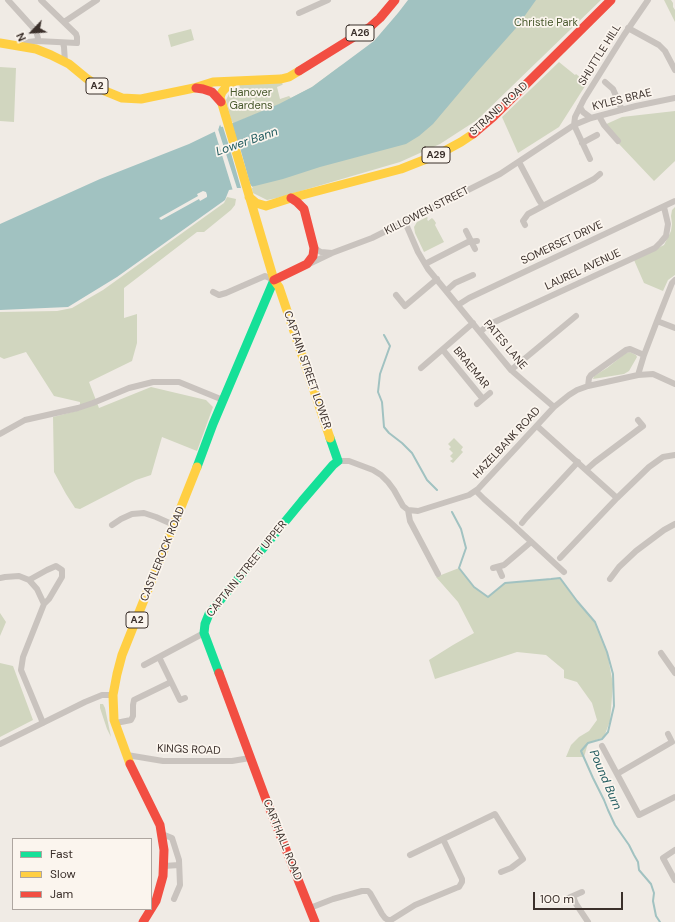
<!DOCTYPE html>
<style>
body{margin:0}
#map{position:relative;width:675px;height:922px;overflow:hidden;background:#f0ebe5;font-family:"DM Sans",sans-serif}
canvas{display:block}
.legend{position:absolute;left:12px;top:838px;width:140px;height:72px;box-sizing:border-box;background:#fbf5ee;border:1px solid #aea6a0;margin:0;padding:5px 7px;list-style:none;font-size:12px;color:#3b302b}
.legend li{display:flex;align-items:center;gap:8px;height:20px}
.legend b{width:20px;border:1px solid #aea6a0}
.north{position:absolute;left:12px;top:12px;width:40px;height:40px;-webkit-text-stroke:3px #fbf5ee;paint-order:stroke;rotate:245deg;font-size:11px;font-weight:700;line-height:16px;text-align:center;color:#3b302b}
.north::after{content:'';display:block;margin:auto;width:14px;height:18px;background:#3b302b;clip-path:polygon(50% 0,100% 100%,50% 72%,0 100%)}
.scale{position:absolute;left:533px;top:892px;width:90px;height:18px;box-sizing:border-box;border:2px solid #3b302b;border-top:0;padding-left:5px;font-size:12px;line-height:14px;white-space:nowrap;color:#3b302b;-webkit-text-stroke:3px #fbf5ee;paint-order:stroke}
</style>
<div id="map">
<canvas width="675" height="922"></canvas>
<ul class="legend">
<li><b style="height:5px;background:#16e098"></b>Fast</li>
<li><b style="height:5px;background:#ffcf43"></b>Slow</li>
<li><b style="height:5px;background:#f24e42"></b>Jam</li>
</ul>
<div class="north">N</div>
<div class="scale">100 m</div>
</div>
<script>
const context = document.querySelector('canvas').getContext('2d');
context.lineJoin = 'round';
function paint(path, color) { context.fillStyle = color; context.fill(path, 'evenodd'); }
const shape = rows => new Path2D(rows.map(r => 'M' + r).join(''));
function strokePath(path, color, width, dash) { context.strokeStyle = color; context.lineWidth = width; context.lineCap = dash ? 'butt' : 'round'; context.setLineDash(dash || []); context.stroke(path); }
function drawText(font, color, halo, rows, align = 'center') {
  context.font = font + ' "DM Sans",sans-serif'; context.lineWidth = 3.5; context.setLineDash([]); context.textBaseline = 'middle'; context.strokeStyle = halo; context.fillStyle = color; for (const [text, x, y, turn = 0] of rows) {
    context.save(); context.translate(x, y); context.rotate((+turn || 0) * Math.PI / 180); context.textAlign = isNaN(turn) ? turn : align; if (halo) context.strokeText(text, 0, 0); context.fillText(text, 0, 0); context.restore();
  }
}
paint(shape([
 [528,0,601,0,477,120,440,144,400,162,277,198,267,200,253,193,251,185],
 [664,0,671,0,673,3,673,7,675,10,675,22],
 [191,29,194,40,171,47,168,35],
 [559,62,575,75,576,74,587,83,559,127,518,153,502,117],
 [343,64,312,91,232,124,233,123,231,120,226,100,229,94,232,95,235,89,240,88,239,84,280,82,283,84,282,85,277,87,280,99,289,96,291,98,312,87],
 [0,67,16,68,14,122,0,121],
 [675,111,675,161,654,181,602,126,622,117],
 [227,197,236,199,235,205,231,210,204,232,197,232,124,288,124,318,137,314,137,343,132,361,89,382,99,408,151,387,206,400,213,407,197,451,162,437,151,475,136,480,80,509,75,508,66,494,54,472,53,417,80,410,80,402,54,396,26,352,4,359,0,357,0,312,57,311,72,308,103,290,224,203],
 [675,207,675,275,668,280,663,291,644,283,634,260,664,245,671,231,672,224,671,216,672,210],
 [427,217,428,218,427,219,428,221,432,218,434,220,436,223,435,225,444,242,424,252,415,233,414,227,417,222],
 [630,352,636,355,637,357,629,371,624,374,593,379,594,376,607,368,626,353],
 [454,438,463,447,461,450,463,452,453,463,450,461,453,459,450,456,453,453,449,449,451,447,448,444],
 [459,568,474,587,488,597,505,583,560,578,577,601,595,622,607,652,613,684,610,721,604,737,588,743,584,757,566,757,571,745,579,737,589,731,597,720,592,703,577,682,564,678,564,670,546,655,517,652,435,679,429,660,453,645,474,633,458,602,436,577],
 [0,613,6,622,0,636],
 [0,663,13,666,33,720,0,737],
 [100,704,103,704,105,708,111,737,107,729,100,708]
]), '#d1d6bf');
paint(shape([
 [408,0,536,0,516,28,476,73,433,124,419,136,406,144,320,167,283,179,255,186,229,190,225,200,117,277,68,307,0,310,0,224,100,179,189,144,218,130,220,124,221,127,233,123,279,104,312,87,374,41,398,13]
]), '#a1c2c1');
paint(shape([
 [232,121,232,124,238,144,239,144,250,184,253,188,233,191,214,129,216,128,219,122,221,122,222,125],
 [220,124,223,127,229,146,241,188,237,188,218,129],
 [203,191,206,192,207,195,207,197,200,201,199,199,161,220,159,218,198,196,197,194]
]), '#f0ebe5');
strokePath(shape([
 [384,335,390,346,380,374,378,392,382,402,384,427,389,433,402,443,412,453,427,480,437,490],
 [452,512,461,529,466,548,459,568,474,587,488,597,505,583,551,579,560,578,577,601,595,622,607,652,613,674,614,706,608,732,602,739,588,743,581,751,593,778,604,800,608,810,615,825,629,845,634,855,638,862,639,870,651,884,654,893,653,901,656,916,660,922]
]), '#a1c2c1', 2);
strokePath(shape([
 [8,0,36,31,38,38,37,41],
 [299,13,328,0],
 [64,22,97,0],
 [628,28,659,45,665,51,675,70],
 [19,43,37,41,77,43,77,37,76,34,41,0],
 [63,43,64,47,65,62],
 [605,82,613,89,622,110],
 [580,107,583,112,591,118],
 [599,116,604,125,618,141],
 [582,143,597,135],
 [590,159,574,125,575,117,584,99,624,35,648,0],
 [519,162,539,200,543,206],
 [405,222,418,252,428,269,511,370,526,383,554,407],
 [525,225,523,221,528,214,594,179,600,174],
 [466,231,475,249],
 [314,248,321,252,332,253],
 [309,264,332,253,372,238,500,174,574,125,591,118,636,106,675,98],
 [425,264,468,242,477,241],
 [446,291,455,283,473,275],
 [213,292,219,295,226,293,265,276,274,280],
 [396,295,405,306,437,279],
 [458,305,469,298,675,201],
 [657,321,675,328],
 [480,332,488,325,655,248,661,242,666,236,668,224,664,207],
 [443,350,483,399],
 [421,368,473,323],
 [511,370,576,316],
 [638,375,644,355,657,321,672,283,675,280],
 [588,386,589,378,591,375,626,350,630,349,644,355],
 [477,404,490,393],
 [537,426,617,498],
 [0,434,25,420,78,408,93,403,129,388,153,382,179,382,223,400],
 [338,461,349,461,373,470,381,475,388,482,394,490,403,506,408,510,418,511,469,495,478,489,554,407,569,395,577,390,588,386,638,375,653,374,675,384],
 [586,470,595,462,643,426,638,420],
 [476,491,484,499,511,523,564,572],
 [408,510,410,521,438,574],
 [522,523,526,518,578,462],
 [112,525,121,519,132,514,144,513,156,517,174,525],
 [560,558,617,498,649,467,663,457,675,455],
 [498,567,502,576],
 [493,568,504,565,531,542],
 [0,578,5,577,19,576,29,580,37,589,44,604,23,657,21,670,43,723],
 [610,579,619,567,636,551,664,530,675,524],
 [29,580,47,570,56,566,62,570,62,577,49,599,44,604],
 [661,653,675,673],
 [159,657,180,700,185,698],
 [144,665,204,633],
 [116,723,131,720,133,716,133,705,134,700,171,682],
 [0,744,85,702,102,695,113,695],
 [602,746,639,815,675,797],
 [127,755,163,761,232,761,250,758],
 [617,774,672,742,668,734],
 [162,834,172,838,179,860,180,885,174,899],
 [675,850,663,858,675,880],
 [410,855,495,814,523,859,511,868,501,872],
 [164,866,179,865],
 [573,896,576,904,588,922],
 [566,899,582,892],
 [310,908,333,899,362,891,368,891,370,893,382,914,385,918,388,920,391,920,415,905,456,888,459,887,462,882,462,879,443,839]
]), '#c9c3be', 6);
strokePath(shape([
 [197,467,213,424,274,280],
 [219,673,204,633,205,624,209,614,302,501,333,465,338,461,330,438]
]), '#16e098', 9);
strokePath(shape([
 [0,43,36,49,51,55,69,64,86,78,105,91,122,98,141,99,194,88,213,82,281,79,289,77,299,71],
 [236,81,230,83,222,92,220,97,274,280],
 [249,197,256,203,266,206,291,198,401,169,439,154,461,142,473,134],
 [274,280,279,287,330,438],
 [130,764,114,720,113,695,117,674,122,655,197,467]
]), '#ffcf43', 9);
strokePath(shape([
 [299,71,370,27,380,18,395,0],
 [196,88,203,89,212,92,221,102],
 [473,134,493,117,611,0],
 [274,280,307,264,313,256,314,248,304,209,297,202,291,198],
 [219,673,265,797,315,922],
 [130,764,160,825,164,850,163,876,156,901,143,922]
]), '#f24e42', 9);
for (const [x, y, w] of [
 [360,33,28],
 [97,86,22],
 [436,155,28],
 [137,620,22]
]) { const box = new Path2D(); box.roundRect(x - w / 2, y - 8, w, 16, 3); context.fillStyle = '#fbf5ee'; context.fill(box); strokePath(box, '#3b302b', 1); }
drawText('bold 10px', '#3b302b', null, [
 ["A26",360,33],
 ["A2",97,86],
 ["A29",436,155],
 ["A2",137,620]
]);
drawText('11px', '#4a5a2e', '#fbf5ee', [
 ["Christie Park",546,23],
 ["Hanover",251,93],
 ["Gardens",251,106]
]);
drawText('11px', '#3b302b', '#fbf5ee', [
 ["SHUTTLE HILL",600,55,-58],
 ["KYLES BRAE",622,100,-14],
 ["STRAND ROAD",499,109,-42],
 ["KILLOWEN STREET",427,211,-27],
 ["SOMERSET DRIVE",562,243,-25],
 ["LAUREL AVENUE",583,270,-25],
 ["PATES LANE",505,345,50],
 ["BRAEMAR",471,368,51],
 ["CAPTAIN STREET LOWER",307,370,71],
 ["HAZELBANK ROAD",507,443,-47],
 ["CASTLEROCK ROAD",163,554,-68],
 ["CAPTAIN STREET UPPER",247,569,-51],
 ["KINGS ROAD",189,750,2],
 ["CARTHALL ROAD",282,840,68]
]);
drawText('italic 12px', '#1f5a5e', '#fbf5ee', [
 ["Lower Bann",247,142,-19],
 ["Pound Burn",605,780,67]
]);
</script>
